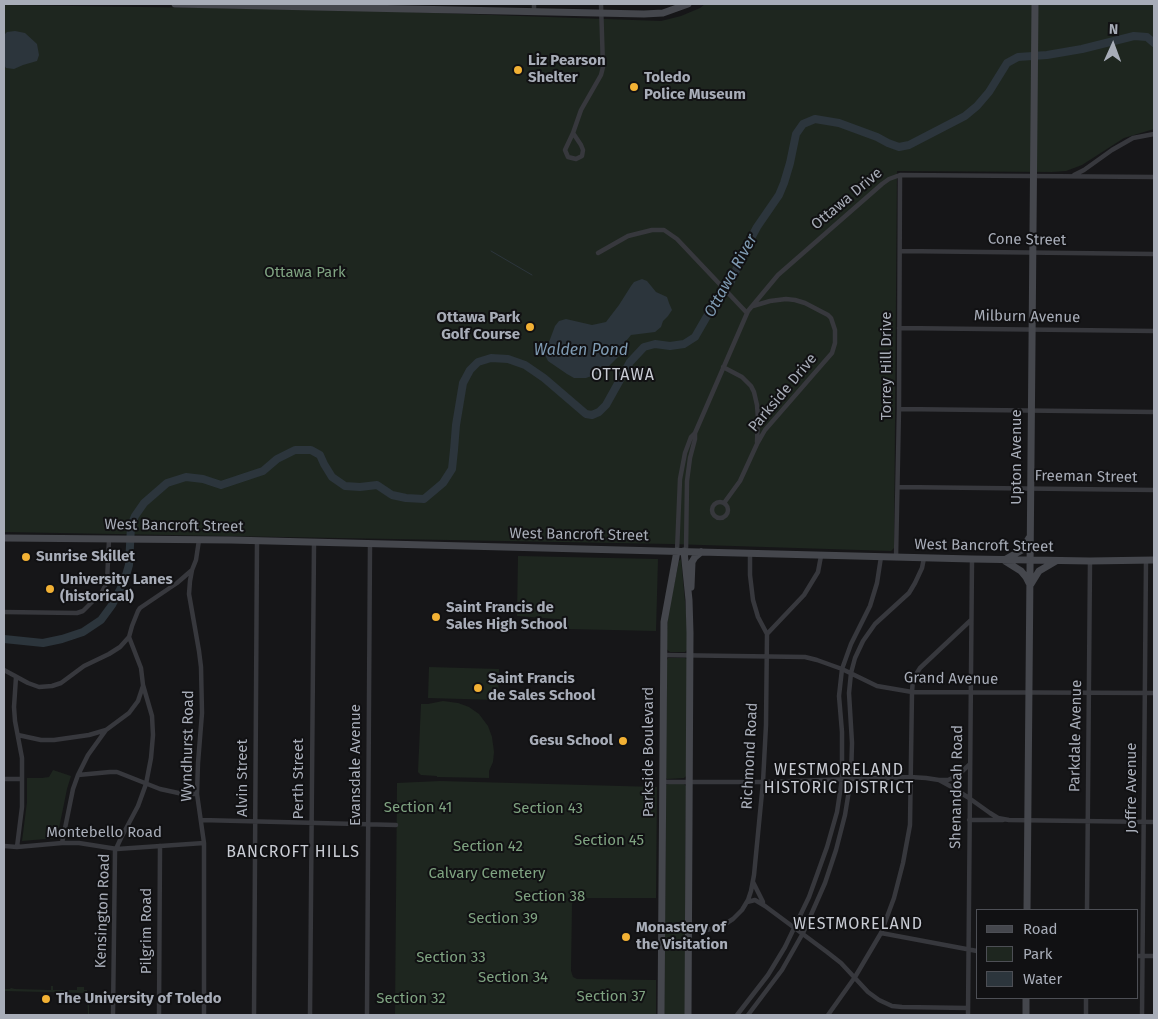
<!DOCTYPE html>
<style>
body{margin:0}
#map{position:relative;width:1158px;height:1019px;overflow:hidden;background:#161618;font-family:"Fira Sans",sans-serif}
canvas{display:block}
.frame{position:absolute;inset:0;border:5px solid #a8adb8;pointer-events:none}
.legend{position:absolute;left:976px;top:909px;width:162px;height:90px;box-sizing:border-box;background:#111113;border:1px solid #4d4f55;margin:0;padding:6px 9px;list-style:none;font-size:15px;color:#a8adb8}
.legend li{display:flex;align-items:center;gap:10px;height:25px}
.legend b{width:25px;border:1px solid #4d4f55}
.north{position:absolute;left:1088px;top:20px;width:50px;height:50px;-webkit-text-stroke:4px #111113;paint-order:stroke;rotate:2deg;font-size:14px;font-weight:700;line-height:20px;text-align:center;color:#a8adb8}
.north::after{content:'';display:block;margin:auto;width:18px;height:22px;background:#a8adb8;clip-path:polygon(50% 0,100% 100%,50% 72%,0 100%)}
</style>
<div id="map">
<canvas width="1158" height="1019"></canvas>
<div class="frame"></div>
<ul class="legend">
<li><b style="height:6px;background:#45474d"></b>Road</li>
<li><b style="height:14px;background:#1e261f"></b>Park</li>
<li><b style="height:14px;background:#2c353c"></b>Water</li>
</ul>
<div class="north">N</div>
</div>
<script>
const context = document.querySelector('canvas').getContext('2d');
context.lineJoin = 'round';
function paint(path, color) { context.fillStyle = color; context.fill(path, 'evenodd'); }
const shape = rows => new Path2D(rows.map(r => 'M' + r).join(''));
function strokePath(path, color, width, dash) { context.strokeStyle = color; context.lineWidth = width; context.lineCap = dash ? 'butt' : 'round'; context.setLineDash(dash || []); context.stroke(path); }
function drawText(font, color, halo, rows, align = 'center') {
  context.font = font + ' "Fira Sans",sans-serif'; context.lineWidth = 4; context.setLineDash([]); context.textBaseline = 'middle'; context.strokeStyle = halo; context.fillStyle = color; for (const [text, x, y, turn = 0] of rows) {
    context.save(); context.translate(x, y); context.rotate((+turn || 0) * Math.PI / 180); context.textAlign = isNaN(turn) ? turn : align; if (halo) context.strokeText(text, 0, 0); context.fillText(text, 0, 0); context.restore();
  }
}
paint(shape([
 [705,4,1154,4,1154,129,1124,138,1082,165,1066,171,1052,172,897,171,894,548,891,551,671,544,4,532,4,5,352,10,661,21,681,16,700,8],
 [518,556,658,559,656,631,568,629,557,619,517,616],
 [681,559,688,633,687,650,685,652,670,652,666,649,668,613,679,561],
 [668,658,685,658,687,659,687,775,684,778,667,779,665,777,667,660],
 [429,667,499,669,498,700,428,698],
 [443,701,458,703,469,707,479,714,488,726,492,737,494,752,493,762,489,771,489,778,437,777,437,776,421,775,418,772,421,704,428,704],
 [53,770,71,776,67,789,57,838,22,841,27,802,27,778,42,778,49,777],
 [440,781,657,787,656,898,577,898,574,900,572,904,571,971,573,977,577,979,656,980,656,1015,395,1015,397,783],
 [669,784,684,784,686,786,685,926,683,927,665,927,666,785],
 [668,933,684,933,685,935,685,1015,664,1015,665,934],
 [51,986,53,986,53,990,77,990,77,987,84,987,84,990,87,990,87,992,89,992,89,1015,88,1015,87,992,84,993,4,991,4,989,10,989,11,988,15,989,51,990]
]), '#1e261f');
paint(shape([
 [15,31,25,33,37,44,39,55,37,61,23,65,14,69,6,68,4,65,4,35,7,32],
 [642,279,647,281,656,292,667,297,669,303,672,310,668,316,663,321,661,327,655,332,631,335,626,341,618,357,608,367,600,373,586,378,574,378,567,374,548,361,545,355,546,350,555,326,559,321,566,319,592,325,606,322,619,305,631,286,634,282]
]), '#2c353c');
strokePath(shape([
 [491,251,532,275]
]), '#2c353c', 1);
strokePath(shape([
 [4,639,43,643,62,639,83,632,101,620,112,605,124,582,129,565,131,526,135,516,144,503,167,483,186,477,203,479,221,485,263,471,277,459,295,450,311,450,320,455,324,464,332,477,345,486,360,487,377,485,392,495,406,498,424,499,443,483,452,469,454,450,456,425,463,383,470,370,478,362,491,358,508,359,525,365,544,378,586,414,592,415,599,412,606,405,630,362,644,347,655,344,670,346,684,344,695,337,710,311,722,292,731,281,749,242,757,227,779,195,784,183,790,163,796,134,803,124,815,119,839,123,877,137,888,143,899,147,909,145,965,116,977,106,989,92,1007,63,1018,57,1047,55,1082,49,1134,36,1147,37,1154,43]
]), '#2c353c', 8);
strokePath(shape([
 [534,12,534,4],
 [573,133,581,110,601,75,603,67,601,4],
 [573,133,581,145,583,150,582,156,576,159,568,157,565,150,573,133],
 [1074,175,1084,170,1112,150,1133,138,1154,134],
 [900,251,1154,254],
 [598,253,628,236,652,230,664,230,677,239,747,313],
 [899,328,1154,331],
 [723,367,742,377,751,386,754,392,757,405,758,418,757,442],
 [899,409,1154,412],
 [898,487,1154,490],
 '712 510a8 8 0 1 1 16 0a8 8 0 1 1-16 0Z',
 [724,503,740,481,757,444,765,430,825,361,832,353,835,343,835,330,831,318,828,315,805,303,795,300,786,299,770,301,753,306],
 [199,540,196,560,192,570,190,581,189,594,199,651,201,667,202,713,198,763,197,794,204,843,204,1015],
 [677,551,680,479,685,453,691,437,695,433,748,311,778,275,882,184,889,179,900,175,1154,177],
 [686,551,687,481,690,458,695,439,695,433],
 [750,553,750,575,753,600,758,617,767,634],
 [896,558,899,409,900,175],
 [4,612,77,613,83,611,102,592,107,582,109,539],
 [664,655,805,657,817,660,842,669,877,686,912,692,1154,693],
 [4,670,28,683,39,687,52,686,61,683,84,666,109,654,120,647,129,637,132,626,138,611,140,608,177,583,192,570],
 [16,677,14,707,15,721,22,758,22,807,17,847],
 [18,735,41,740,54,740,89,735,106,730,129,713,138,701,143,686],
 [78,775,110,772,117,772,160,789,183,794,197,794],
 [4,779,22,779],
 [940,780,948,780,957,776,969,765],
 [663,782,763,782,910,777,926,778,939,780,950,786,969,798,990,813,998,818,1009,820,1154,822],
 [201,820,396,825],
 [969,820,1003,820],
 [62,843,73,789,78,775,88,755,106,730],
 [4,846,17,847,62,843,79,843,117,849,204,843],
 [753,882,763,902],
 [747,902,755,900,765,906,827,952,841,963,868,992,879,1000,892,1006,902,1007,968,1008],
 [1087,910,1090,561],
 [662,931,707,930,722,926,733,919,742,910,748,900,751,891,754,875,763,782,766,725,767,634,804,595,818,572,821,556],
 [881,933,977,951],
 [1137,956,1154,956],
 [113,1015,115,851,121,838,138,806,146,784,151,758,153,735,152,716,143,685,141,668,129,637],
 [159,1015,160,846],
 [254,1015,257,541],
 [310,1015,314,543],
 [367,1015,370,544],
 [737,1015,768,975,785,947,809,897,827,847,837,812,842,779,842,732,839,696,842,669,851,644,870,606,877,583,881,557],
 [748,1015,782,970,803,933,825,883,836,850,845,815,851,778,852,743,849,693,851,673,855,658,863,641,875,624,909,593,915,583,922,568,924,558],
 [828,1015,855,977,881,933,894,898,903,863,910,825,912,692,913,679,920,668,971,620],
 [968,1015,972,559],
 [1086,1015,1086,998],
 [1142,1015,1146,560]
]), '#37383d', 4.5);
strokePath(shape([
 [175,4,644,14,663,13,688,4],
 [4,538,231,540,972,559,1090,561,1154,560],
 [684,551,689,600,690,633,688,1015],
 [1006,559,1022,550,1029,538],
 [1005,561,1021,571,1026,577,1029,583],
 [1031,584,1039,571,1056,561],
 [691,587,692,562,695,557,701,552],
 [1027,910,1035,4],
 [661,1015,664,622,677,551],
 [1026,1015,1026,998]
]), '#45474d', 7);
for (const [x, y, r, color] of [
 [518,70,5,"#f2b134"],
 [634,87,5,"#f2b134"],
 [530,327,5,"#f2b134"],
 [26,557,5,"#f2b134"],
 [50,589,5,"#f2b134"],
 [436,617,5,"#f2b134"],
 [478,688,5,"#f2b134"],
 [623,741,5,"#f2b134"],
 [626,937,5,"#f2b134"],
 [46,999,5,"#f2b134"]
]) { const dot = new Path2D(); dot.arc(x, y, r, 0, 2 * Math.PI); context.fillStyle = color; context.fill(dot); strokePath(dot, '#111113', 2); }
drawText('bold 15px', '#a8adb8', '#111113', [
 ["Liz Pearson",528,61],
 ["Shelter",528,78],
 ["Toledo",644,78],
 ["Police Museum",644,95],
 ["Ottawa Park",520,318,"right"],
 ["Golf Course",520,335,"right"],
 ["Sunrise Skillet",36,557],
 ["University Lanes",60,580],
 ["(historical)",60,597],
 ["Saint Francis de",446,608],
 ["Sales High School",446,625],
 ["Saint Francis",488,679],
 ["de Sales School",488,696],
 ["Gesu School",613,741,"right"],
 ["Monastery of",636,928],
 ["the Visitation",636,945],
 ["The University of Toledo",56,999]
], 'left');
drawText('15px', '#a8adb8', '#111113', [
 ["Ottawa Drive",847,199,-40],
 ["Cone Street",1027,240,1],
 ["Milburn Avenue",1027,317,1],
 ["Torrey Hill Drive",887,366,-90],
 ["Parkside Drive",783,393,-50],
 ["Upton Avenue",1017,457,-90],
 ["Freeman Street",1086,477,1],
 ["West Bancroft Street",174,526,1],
 ["West Bancroft Street",579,535,1],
 ["West Bancroft Street",984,546,1],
 ["Grand Avenue",951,679,1],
 ["Parkdale Avenue",1076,736,-89],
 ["Wyndhurst Road",188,746,-89],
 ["Parkside Boulevard",649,752,-90],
 ["Richmond Road",750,756,-87],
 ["Evansdale Avenue",356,765,-90],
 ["Alvin Street",243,778,-90],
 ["Perth Street",299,779,-90],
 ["Shenandoah Road",957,787,-89],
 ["Joffre Avenue",1132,788,-90],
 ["Montebello Road",104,833],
 ["Kensington Road",103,911,-88],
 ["Pilgrim Road",147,931,-90]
]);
drawText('15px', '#7fa381', '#111113', [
 ["Ottawa Park",305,273],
 ["Section 41",418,808],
 ["Section 43",548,809],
 ["Section 45",609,841],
 ["Section 42",488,847],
 ["Calvary Cemetery",487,874],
 ["Section 38",550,897],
 ["Section 39",503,919],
 ["Section 33",451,958],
 ["Section 34",513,978],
 ["Section 37",611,997],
 ["Section 32",411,999]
]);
drawText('italic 16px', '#7f9bb3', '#111113', [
 ["Ottawa River",731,276,-61],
 ["Walden Pond",581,351]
]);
context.letterSpacing = '1px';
drawText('16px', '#c9ccd4', '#111113', [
 ["OTTAWA",623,376],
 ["WESTMORELAND",839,771],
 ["HISTORIC DISTRICT",839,789],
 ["BANCROFT HILLS",293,853],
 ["WESTMORELAND",858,925]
]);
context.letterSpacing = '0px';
</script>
